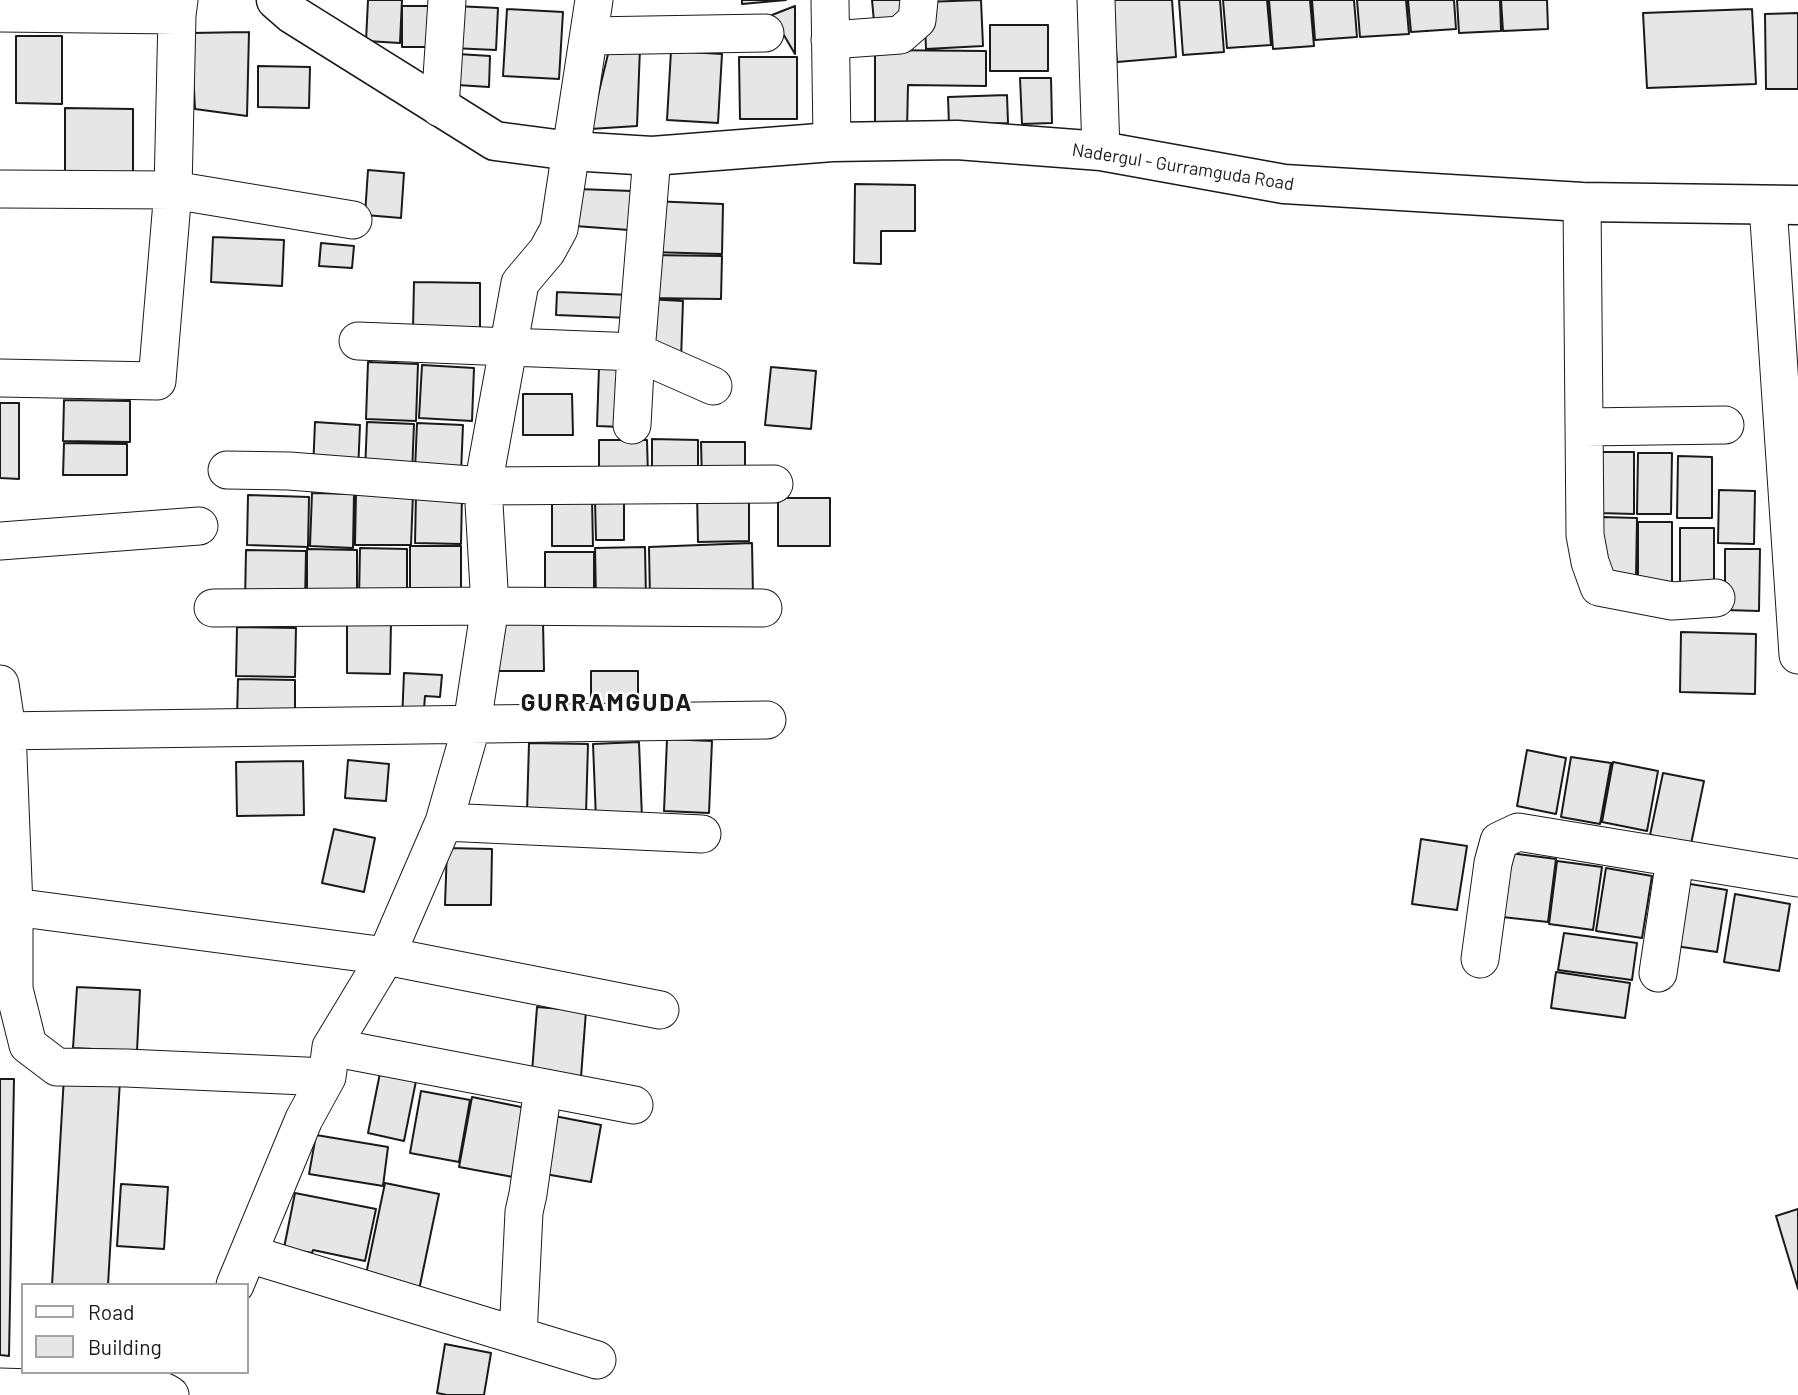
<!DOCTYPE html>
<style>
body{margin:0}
#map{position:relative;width:1798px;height:1395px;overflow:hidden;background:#fff;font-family:Barlow,sans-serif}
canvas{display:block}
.legend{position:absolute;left:21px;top:1283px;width:228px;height:91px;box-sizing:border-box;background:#fff;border:2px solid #a3a3a3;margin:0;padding:9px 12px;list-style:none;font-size:21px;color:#1a1a1a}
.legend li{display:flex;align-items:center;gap:14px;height:35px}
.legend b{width:35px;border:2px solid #a3a3a3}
</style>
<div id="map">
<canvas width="1798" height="1395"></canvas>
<ul class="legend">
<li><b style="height:9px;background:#fff"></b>Road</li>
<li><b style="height:19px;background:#e6e6e6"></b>Building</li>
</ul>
</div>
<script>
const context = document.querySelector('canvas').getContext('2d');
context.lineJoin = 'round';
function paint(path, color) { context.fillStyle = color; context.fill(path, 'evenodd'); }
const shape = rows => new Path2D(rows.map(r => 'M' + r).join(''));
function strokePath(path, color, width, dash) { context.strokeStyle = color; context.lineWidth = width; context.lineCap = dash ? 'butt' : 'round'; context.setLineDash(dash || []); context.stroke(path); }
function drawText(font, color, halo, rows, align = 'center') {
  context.font = font + ' Barlow,sans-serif'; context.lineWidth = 5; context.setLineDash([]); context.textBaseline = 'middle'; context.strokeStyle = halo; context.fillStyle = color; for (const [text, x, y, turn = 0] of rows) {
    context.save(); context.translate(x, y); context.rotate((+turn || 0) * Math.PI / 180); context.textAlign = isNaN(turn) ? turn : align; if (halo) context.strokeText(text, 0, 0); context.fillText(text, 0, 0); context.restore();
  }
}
const building = shape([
 [368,0,402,0,400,43,366,41,368,0],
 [742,0,786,0,742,4,742,0],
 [872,0,908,0,910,19,874,22,872,0],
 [981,0,983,46,926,49,924,2,981,0],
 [1112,0,1172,0,1176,57,1117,62,1112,0],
 [1179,0,1220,0,1224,52,1183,55,1179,0],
 [1223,0,1267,0,1271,45,1227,48,1223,0],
 [1269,0,1310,0,1314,46,1273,49,1269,0],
 [1312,0,1354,0,1357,37,1315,40,1312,0],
 [1357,0,1406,0,1409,34,1360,37,1357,0],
 [1408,0,1454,0,1456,29,1411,32,1408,0],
 [1457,0,1500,0,1501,31,1459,33,1457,0],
 [1501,0,1547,0,1548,29,1503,31,1501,0],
 [402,6,439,6,439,47,402,47,402,6],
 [454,6,498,8,496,50,451,48,454,6],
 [795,6,795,54,772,15,795,6],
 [507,9,563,12,559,79,503,76,507,9],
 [1752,9,1756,84,1647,88,1643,13,1752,9],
 [1798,13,1798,89,1766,89,1765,14,1798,13],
 [990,25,1048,25,1048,71,990,71,990,25],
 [249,32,247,116,195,109,191,33,249,32],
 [16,36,62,36,62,104,16,103,16,36],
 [640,48,637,126,590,129,608,54,640,48],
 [875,50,986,51,986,86,908,85,907,130,875,130,875,50],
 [671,51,722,54,718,123,667,120,671,51],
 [458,54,490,56,489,87,457,85,458,54],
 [739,57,797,57,797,119,740,119,739,57],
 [258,66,310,67,309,108,258,107,258,66],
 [1020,78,1051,78,1052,123,1022,124,1020,78],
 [1007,95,1008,123,949,125,948,97,1007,95],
 [65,108,133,109,133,186,65,186,65,108],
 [368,170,404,173,401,218,365,215,368,170],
 [855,184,915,185,915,231,881,231,881,264,854,263,855,184],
 [578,189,632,191,629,230,575,226,578,189],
 [651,201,723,204,722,254,650,252,651,201],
 [213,237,284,240,282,286,211,282,213,237],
 [321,243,354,246,352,268,319,266,321,243],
 [648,255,722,256,721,299,648,298,648,255],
 [414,282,480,283,480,329,413,328,414,282],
 [557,292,631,295,630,318,556,315,557,292],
 [646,299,683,301,681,360,645,348,646,299],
 [368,362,418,364,416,421,366,419,368,362],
 [422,365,474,368,472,421,419,418,422,365],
 [599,367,623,368,621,427,597,426,599,367],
 [771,367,816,371,811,429,765,425,771,367],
 [523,394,572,394,573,435,523,435,523,394],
 [64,400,130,401,130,442,63,441,64,400],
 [0,403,19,403,19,479,0,478,0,403],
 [315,422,360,425,358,472,313,470,315,422],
 [367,422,414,424,412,474,365,472,367,422],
 [417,423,463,425,461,473,415,470,417,423],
 [652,439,698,440,698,476,652,475,652,439],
 [599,440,647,440,648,476,599,476,599,440],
 [701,442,745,442,745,480,702,480,701,442],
 [64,443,127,444,127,475,63,475,64,443],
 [1600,452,1634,452,1634,514,1599,513,1600,452],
 [1638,453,1672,453,1671,514,1637,514,1638,453],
 [1678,456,1712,457,1712,518,1677,518,1678,456],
 [1719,490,1755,491,1754,544,1718,543,1719,490],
 [312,493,354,494,353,548,310,546,312,493],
 [356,493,413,494,411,545,355,545,356,493],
 [697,493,749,493,749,541,698,542,697,493],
 [416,494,462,495,461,544,415,543,416,494],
 [248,495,309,497,308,547,247,545,248,495],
 [778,498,830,498,830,546,778,546,778,498],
 [552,499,592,499,593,546,552,546,552,499],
 [595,500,624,500,624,540,596,540,595,500],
 [1602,517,1637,518,1636,579,1601,579,1602,517],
 [1638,522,1672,522,1672,583,1638,583,1638,522],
 [1680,528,1714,528,1714,589,1680,589,1680,528],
 [752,543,753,596,650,599,649,547,752,543],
 [410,546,461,546,461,596,410,595,410,546],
 [645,547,646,599,596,599,595,548,645,547],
 [360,548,407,549,407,599,359,598,360,548],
 [307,549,357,550,357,599,307,599,307,549],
 [1725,549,1760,549,1759,611,1725,610,1725,549],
 [246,550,306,551,305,603,245,602,246,550],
 [545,552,594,552,594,595,545,596,545,552],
 [347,621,391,622,390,674,347,673,347,621],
 [543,621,544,671,494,671,493,622,543,621],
 [237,627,296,628,295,677,236,676,237,627],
 [1681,632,1756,634,1755,694,1680,692,1681,632],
 [591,671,638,671,638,707,591,706,591,671],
 [404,673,442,675,440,697,425,696,423,722,402,721,404,673],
 [238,679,295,680,295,720,237,719,238,679],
 [667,739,712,741,709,813,664,811,667,739],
 [639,742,642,818,596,820,593,744,639,742],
 [529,743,588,744,586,814,527,812,529,743],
 [1527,750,1566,758,1556,814,1517,806,1527,750],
 [1571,757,1611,763,1600,824,1561,817,1571,757],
 [348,760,389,764,386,801,345,798,348,760],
 [303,761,304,815,237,816,236,762,303,761],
 [1613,762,1658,771,1647,831,1602,822,1613,762],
 [1663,773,1704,781,1691,844,1650,835,1663,773],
 [334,829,375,838,364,892,322,883,334,829],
 [1421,839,1467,846,1457,910,1412,904,1421,839],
 [447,848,492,849,491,905,445,905,447,848],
 [1510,853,1556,859,1548,922,1502,917,1510,853],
 [1557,861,1602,867,1593,930,1549,924,1557,861],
 [1606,868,1652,876,1642,938,1596,931,1606,868],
 [1684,883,1727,890,1717,952,1675,946,1684,883],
 [1735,894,1790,904,1779,971,1724,962,1735,894],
 [1564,933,1637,943,1632,980,1558,970,1564,933],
 [1556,972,1630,983,1625,1018,1551,1008,1556,972],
 [77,987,140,990,137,1051,73,1048,77,987],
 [537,1007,586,1011,581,1077,532,1072,537,1007],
 [382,1063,418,1071,404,1141,368,1133,382,1063],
 [64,1076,120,1080,108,1285,52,1285,64,1076],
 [0,1079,14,1079,9,1356,0,1355,0,1079],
 [421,1091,470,1100,459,1162,410,1153,421,1091],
 [472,1097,526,1108,513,1177,459,1167,472,1097],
 [549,1115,601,1125,591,1182,539,1173,549,1115],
 [316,1135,388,1147,383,1186,309,1174,316,1135],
 [385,1183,439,1194,419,1290,365,1279,385,1183],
 [121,1184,168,1187,164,1249,117,1246,121,1184],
 [295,1193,376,1209,365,1261,313,1250,312,1253,284,1248,295,1193],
 [1798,1209,1798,1289,1776,1216,1798,1209],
 [445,1344,491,1353,484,1395,447,1395,437,1393,445,1344]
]);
paint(building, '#e6e6e6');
strokePath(building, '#1a1a1a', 2);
const minor = shape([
 [830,0,832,142],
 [1096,0,1101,151],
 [0,13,177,15],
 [589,36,765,33],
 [830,40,900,35,917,20,919,0],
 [440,108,447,0],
 [0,189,173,190,353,220],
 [1582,202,1585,535,1590,562,1599,587,1672,601,1716,598],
 [1768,205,1798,655],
 [358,341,636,352,713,386],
 [0,378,157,381,173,190,177,15,179,0],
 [632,425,636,352,652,156],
 [1585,427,1725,425],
 [227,470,289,471,483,486,774,484],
 [0,541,199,526],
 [213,608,490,606,763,608],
 [0,684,7,730,14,907,14,989,28,1045,57,1067,126,1068,327,1077],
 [0,731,767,720],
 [444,822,702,834],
 [0,910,14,907,386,956,660,1010],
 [1480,959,1493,863,1499,841,1518,832,1798,878],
 [1658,973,1675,859],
 [331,1047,634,1105],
 [249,1254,597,1360],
 [235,1285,304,1119,327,1077,331,1047,386,956,444,822,472,724,490,606,483,486,520,283,547,251,559,229,594,0],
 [518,1336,524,1212,528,1194,543,1088],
 [0,1387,165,1392,170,1395]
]);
const major = shape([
 [276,0,292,14,495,141,571,151,652,156,832,142,957,140,1101,151,1284,184,1582,202,1798,205]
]);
strokePath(minor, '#1a1a1a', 39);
strokePath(major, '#1a1a1a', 41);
strokePath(minor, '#fff', 37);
strokePath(major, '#fff', 38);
drawText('18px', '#1a1a1a', '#fff', [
 ["Nadergul - Gurramguda Road",1183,167,9]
]);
context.letterSpacing = '2px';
drawText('bold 24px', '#1a1a1a', '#fff', [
 ["GURRAMGUDA",607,703]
]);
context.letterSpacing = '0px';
</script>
